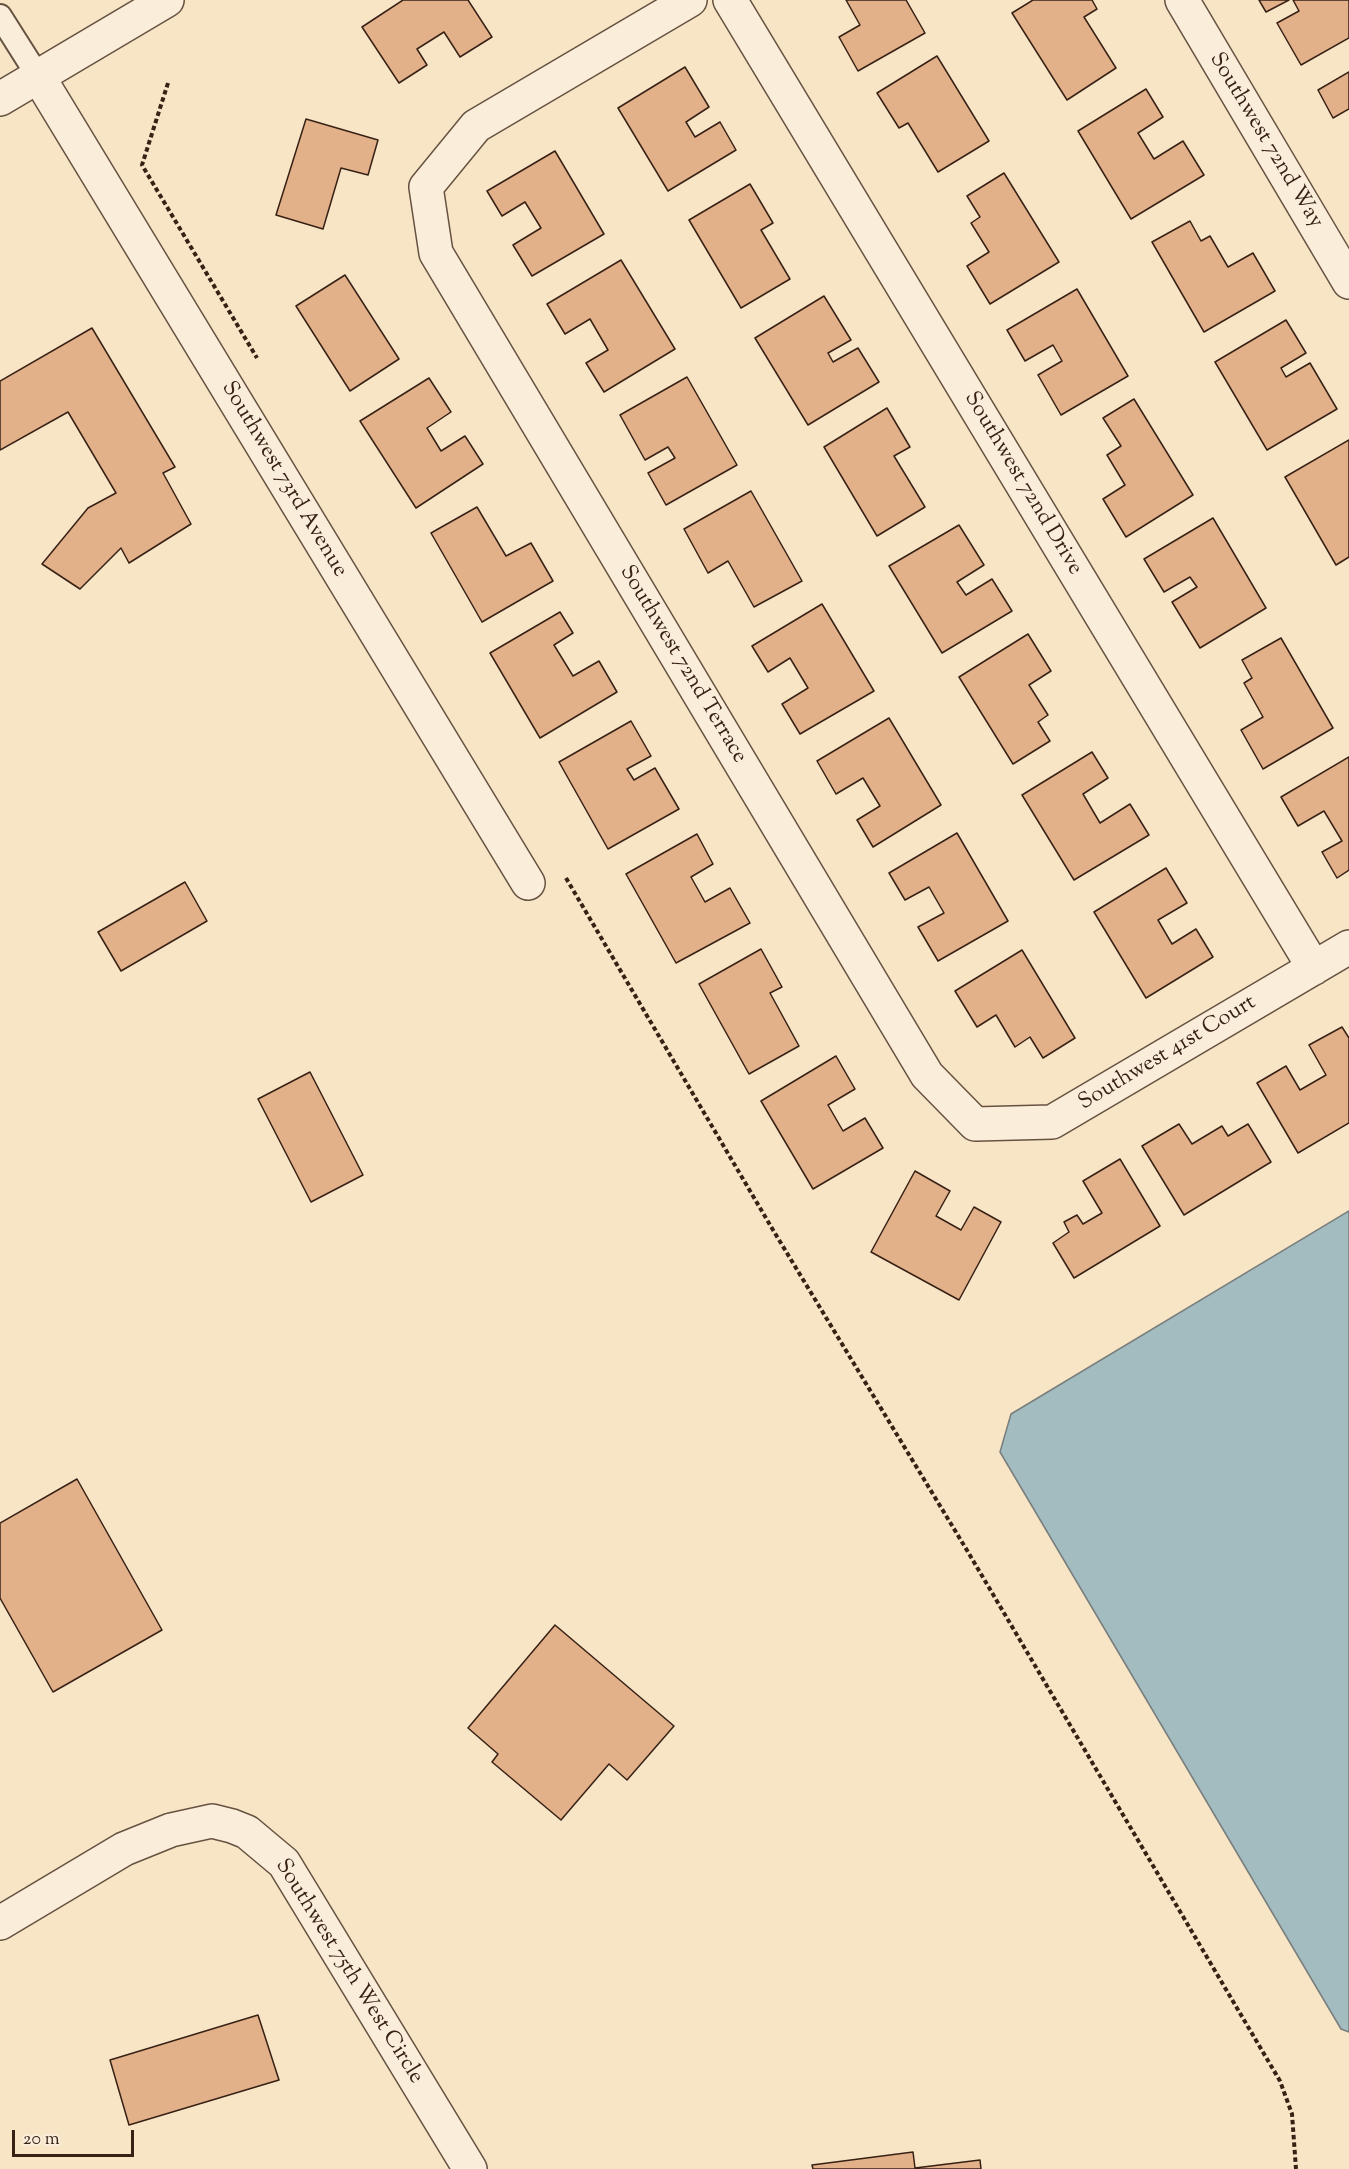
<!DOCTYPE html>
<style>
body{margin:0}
#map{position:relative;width:1349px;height:2169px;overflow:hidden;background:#f8e5c6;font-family:"Sorts Mill Goudy",serif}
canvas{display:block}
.scale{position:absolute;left:12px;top:2130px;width:122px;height:27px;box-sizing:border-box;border:3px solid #372115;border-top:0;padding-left:8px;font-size:18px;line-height:21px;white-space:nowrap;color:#372115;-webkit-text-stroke:4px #faeeda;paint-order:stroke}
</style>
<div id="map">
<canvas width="1349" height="2169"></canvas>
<div class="scale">20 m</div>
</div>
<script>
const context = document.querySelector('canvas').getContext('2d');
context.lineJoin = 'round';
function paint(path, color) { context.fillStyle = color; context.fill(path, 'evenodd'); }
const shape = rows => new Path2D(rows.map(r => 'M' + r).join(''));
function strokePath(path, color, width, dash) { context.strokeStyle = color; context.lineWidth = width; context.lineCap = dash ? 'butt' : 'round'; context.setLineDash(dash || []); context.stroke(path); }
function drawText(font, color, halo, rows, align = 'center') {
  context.font = font + ' "Sorts Mill Goudy",serif'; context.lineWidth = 4.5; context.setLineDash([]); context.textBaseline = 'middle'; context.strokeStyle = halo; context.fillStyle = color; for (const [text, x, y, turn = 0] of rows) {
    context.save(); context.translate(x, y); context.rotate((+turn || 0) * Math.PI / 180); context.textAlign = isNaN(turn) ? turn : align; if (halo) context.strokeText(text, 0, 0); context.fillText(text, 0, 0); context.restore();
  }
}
const water = shape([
 [1349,1211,1349,2032,1341,2029,1000,1452,1011,1414,1349,1211]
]);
paint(water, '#a3bcc0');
strokePath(water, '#787e7c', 1.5);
const building = shape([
 [403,0,468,0,492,37,460,57,444,32,417,49,427,65,399,83,362,27,403,0],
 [846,0,906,0,925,33,858,71,839,37,860,25,846,0],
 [1033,0,1092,0,1097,9,1084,17,1116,68,1067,100,1012,13,1033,0],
 [1259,0,1289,0,1266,12,1259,0],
 [1293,0,1349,0,1349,38,1301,65,1277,23,1299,11,1293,0],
 [937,56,989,141,938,172,908,123,899,128,877,93,937,56],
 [685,67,709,107,686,122,695,137,720,122,736,150,668,191,618,108,685,67],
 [1349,72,1349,109,1333,118,1318,90,1349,72],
 [1146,89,1163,117,1138,133,1154,159,1183,141,1204,175,1131,219,1078,131,1146,89],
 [306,119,378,140,368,175,341,168,323,229,276,215,306,119],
 [555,151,604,234,532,276,513,245,541,228,525,202,502,216,487,191,555,151],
 [1004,173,1059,262,990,304,967,266,989,252,971,223,980,217,967,196,1004,173],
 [750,184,773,223,761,230,790,279,741,308,689,220,750,184],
 [1190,221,1201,241,1210,236,1228,267,1253,253,1275,291,1204,332,1152,242,1190,221],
 [621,260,675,349,604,392,586,363,608,350,590,319,565,334,547,304,621,260],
 [345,275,399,359,350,391,296,306,345,275],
 [1077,289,1128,376,1061,415,1038,375,1062,361,1053,345,1025,361,1007,330,1077,289],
 [824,296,851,340,828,353,833,362,858,348,879,382,808,425,755,338,824,296],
 [1286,320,1306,353,1281,368,1286,377,1310,363,1337,409,1267,450,1215,362,1286,320],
 [92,328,175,467,163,473,191,524,129,563,121,548,80,589,42,564,88,508,116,493,68,412,0,450,0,381,92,328],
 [687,377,737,465,666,505,648,473,675,458,668,447,645,460,620,415,687,377],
 [429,378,451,412,427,428,441,451,465,436,483,464,416,508,360,421,429,378],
 [1134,399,1193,495,1126,537,1103,499,1125,485,1107,455,1121,446,1103,418,1134,399],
 [887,408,910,447,894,456,925,507,877,536,824,447,887,408],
 [1349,440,1349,557,1336,565,1285,477,1349,440],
 [751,491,802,581,754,607,728,561,708,573,684,529,751,491],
 [477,507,506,556,531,543,553,581,482,622,431,533,477,507],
 [1213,518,1266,608,1200,648,1172,602,1197,587,1190,577,1164,592,1144,559,1213,518],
 [959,525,984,565,957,582,966,595,992,579,1012,611,942,653,889,566,959,525],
 [822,604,874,691,800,734,782,704,808,688,790,658,768,672,752,646,822,604],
 [560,612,573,633,554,645,573,676,599,661,617,692,540,738,490,653,560,612],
 [1028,634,1051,671,1029,685,1048,715,1038,722,1050,741,1013,764,959,677,1028,634],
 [1281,638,1333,728,1263,769,1241,730,1263,717,1244,683,1252,678,1242,660,1281,638],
 [889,718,941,805,873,847,857,820,880,806,863,778,836,794,817,761,889,718],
 [631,721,651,756,627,769,634,780,655,768,679,809,608,849,559,762,631,721],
 [1092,752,1108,778,1083,794,1100,823,1130,804,1149,835,1074,880,1022,795,1092,752],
 [1349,757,1349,870,1337,878,1322,852,1342,841,1324,811,1298,826,1281,797,1349,757],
 [957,833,1008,921,938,961,918,927,944,913,929,887,905,900,889,873,957,833],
 [697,834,713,864,691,877,705,902,730,888,750,923,676,963,626,874,697,834],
 [1166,868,1187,903,1158,920,1172,944,1196,929,1213,957,1146,998,1094,912,1166,868],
 [185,882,207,921,121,971,98,932,185,882],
 [761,949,782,987,770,993,799,1046,749,1074,699,984,761,949],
 [1022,950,1075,1038,1043,1058,1030,1037,1015,1047,996,1015,977,1027,955,991,1022,950],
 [1342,1027,1349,1038,1349,1123,1298,1153,1257,1083,1286,1066,1300,1090,1326,1075,1309,1045,1342,1027],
 [836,1056,855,1089,828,1105,843,1131,865,1118,883,1148,813,1189,761,1101,836,1056],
 [310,1072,363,1175,311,1202,258,1099,310,1072],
 [1179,1124,1192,1144,1222,1126,1228,1136,1248,1124,1271,1162,1184,1215,1142,1146,1179,1124],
 [1120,1159,1160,1226,1074,1278,1053,1243,1069,1232,1064,1222,1077,1215,1083,1224,1102,1213,1083,1181,1120,1159],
 [915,1171,950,1191,936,1216,961,1230,974,1207,1001,1222,959,1300,871,1252,915,1171],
 [77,1479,162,1630,53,1692,0,1598,0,1523,77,1479],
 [555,1625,674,1726,627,1780,609,1764,561,1820,492,1762,498,1754,468,1728,555,1625],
 [258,2015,279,2080,129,2125,110,2060,258,2015],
 [913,2152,915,2168,980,2160,981,2169,813,2169,812,2165,913,2152]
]);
paint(building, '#e2b089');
strokePath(building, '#372115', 1.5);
const service = shape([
 [0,16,38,76]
]);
const minor = shape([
 [690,0,476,126,426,187,436,253,927,1075,975,1124,1052,1122,1349,947],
 [730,0,1314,968],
 [1182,0,1349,282],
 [38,76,528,883],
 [0,1923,124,1849,171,1830,212,1821,232,1826,247,1832,284,1863,470,2169]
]);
const tertiary = shape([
 [0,99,167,0]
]);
strokePath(service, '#675241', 26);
strokePath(minor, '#675241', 36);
strokePath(tertiary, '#675241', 36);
strokePath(shape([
 [168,83,142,165,257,358],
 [566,878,773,1230,968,1552,1280,2081,1292,2114,1296,2169]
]), '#372115', 4, [4.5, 3]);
strokePath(service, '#faeeda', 22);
strokePath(minor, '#faeeda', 33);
strokePath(tertiary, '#faeeda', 33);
drawText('22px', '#372115', '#faeeda', [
 ["Southwest 72nd Way",1265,141,59],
 ["Southwest 73rd Avenue",283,480,59],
 ["Southwest 72nd Drive",1022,484,59],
 ["Southwest 72nd Terrace",682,665,59],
 ["Southwest 41st Court",1168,1054,-31],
 ["Southwest 75th West Circle",348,1972,58]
]);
</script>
